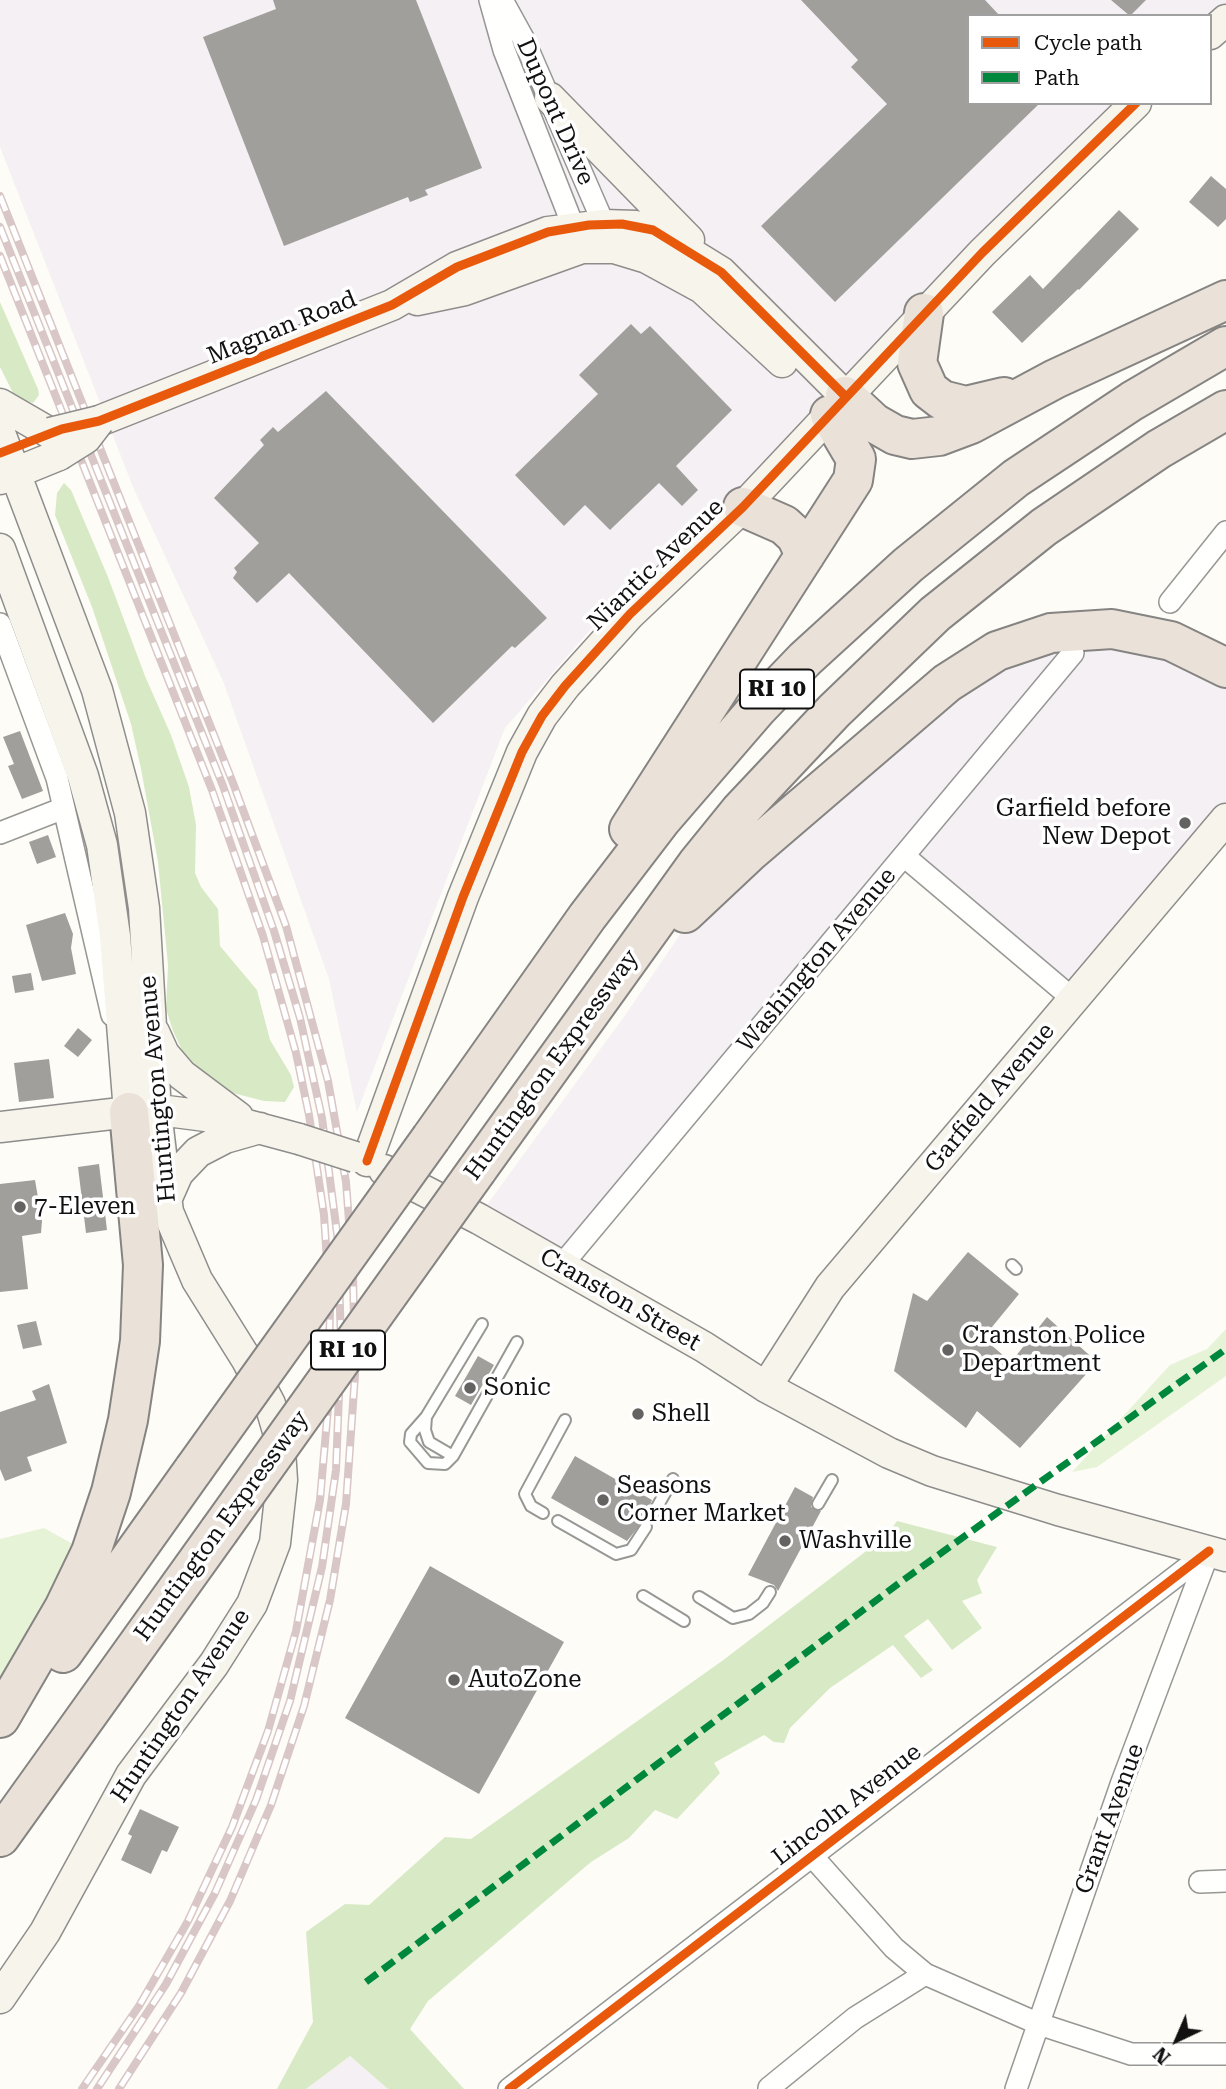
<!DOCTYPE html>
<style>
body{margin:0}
#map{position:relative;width:1226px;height:2089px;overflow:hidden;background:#fdfcf7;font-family:"Roboto Serif",serif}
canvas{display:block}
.legend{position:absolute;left:967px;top:14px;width:245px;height:91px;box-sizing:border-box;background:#fff;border:2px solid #a0a0a0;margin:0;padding:9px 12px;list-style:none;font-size:21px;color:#111}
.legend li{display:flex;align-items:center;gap:14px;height:35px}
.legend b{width:35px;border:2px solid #a0a0a0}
.north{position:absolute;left:1142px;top:2005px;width:70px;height:70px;-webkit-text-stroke:5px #fff;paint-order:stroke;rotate:224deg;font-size:19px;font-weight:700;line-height:28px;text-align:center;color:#111}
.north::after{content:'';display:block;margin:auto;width:24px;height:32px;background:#111;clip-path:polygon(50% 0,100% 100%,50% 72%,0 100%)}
</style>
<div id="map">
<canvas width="1226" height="2089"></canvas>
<ul class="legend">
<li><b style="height:9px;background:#e8590c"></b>Cycle path</li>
<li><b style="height:9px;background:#00873e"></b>Path</li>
</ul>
<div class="north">N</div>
</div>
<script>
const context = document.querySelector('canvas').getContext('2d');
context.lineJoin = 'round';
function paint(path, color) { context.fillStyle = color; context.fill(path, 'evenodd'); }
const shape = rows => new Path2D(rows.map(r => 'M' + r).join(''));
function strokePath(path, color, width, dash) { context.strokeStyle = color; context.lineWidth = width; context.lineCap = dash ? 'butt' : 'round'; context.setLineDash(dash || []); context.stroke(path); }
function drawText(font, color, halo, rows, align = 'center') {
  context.font = font + ' "Roboto Serif",serif'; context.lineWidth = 7; context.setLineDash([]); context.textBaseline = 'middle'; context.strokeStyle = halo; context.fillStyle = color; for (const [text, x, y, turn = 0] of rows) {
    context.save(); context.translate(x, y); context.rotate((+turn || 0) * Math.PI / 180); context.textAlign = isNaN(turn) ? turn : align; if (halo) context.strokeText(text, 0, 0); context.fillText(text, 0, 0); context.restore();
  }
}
paint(shape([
 [0,0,1226,0,1226,15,969,16,969,103,1133,103,743,507,617,599,505,728,357,1112,329,979,223,681,133,487,0,147],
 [1015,638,1226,659,1226,816,1077,989,909,850,569,1259,481,1213,626,1014,722,873],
 [350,2056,388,2089,306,2089]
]), '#f5f0f3');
paint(shape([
 [1226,1329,1226,1376,1097,1467,1072,1472,1170,1365,1207,1349],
 [44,1528,89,1553,0,1732,0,1539]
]), '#e7f3d7');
paint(shape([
 [0,302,38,389,39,395,33,403,15,397,0,367],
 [64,483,71,490,108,577,145,676,171,735,189,787,196,825,195,873,201,887,218,909,220,946,257,990,270,1040,291,1075,294,1087,285,1102,264,1101,229,1092,210,1081,182,1050,173,1031,166,1009,168,965,158,862,141,769,131,724,92,607,55,515,57,493],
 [897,1521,997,1547,977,1580,982,1593,962,1601,982,1628,952,1650,928,1619,904,1636,933,1670,921,1678,893,1645,830,1688,790,1728,784,1743,774,1742,764,1735,714,1763,720,1773,677,1819,655,1810,629,1838,591,1862,428,2001,410,2029,464,2089,388,2089,350,2056,306,2089,277,2089,313,2022,306,1932,345,1904,369,1905,445,1837,471,1839,722,1661,886,1536]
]), '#d8eac5');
paint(shape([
 [273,0,416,0,482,168,425,190,428,195,410,202,408,197,284,246,203,37,276,9],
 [801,0,985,0,1000,16,969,16,969,103,1040,103,835,302,761,226,887,104,851,67,858,60],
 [1111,0,1146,0,1130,16],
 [1211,176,1226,189,1226,219,1218,227,1189,202],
 [1119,210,1139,229,1079,290,1078,289,1022,343,992,312,1030,275,1043,289],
 [631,324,641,334,650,326,732,410,676,466,698,490,682,506,659,483,610,530,585,505,564,526,515,475,598,394,579,375],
 [326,391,547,618,515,648,512,646,433,723,289,573,257,603,233,578,237,572,234,568,259,543,214,498,264,445,260,440,273,427,278,432],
 [20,731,43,791,22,799,8,766,14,764,3,737],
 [48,835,56,857,37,864,29,842],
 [65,913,73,934,71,948,76,974,42,981,26,925],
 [31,973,34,990,15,993,12,976],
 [78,1028,92,1040,78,1057,64,1046],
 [49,1059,54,1098,19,1102,14,1063],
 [99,1164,107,1230,86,1233,78,1167],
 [35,1180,42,1221,41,1233,22,1236,28,1289,0,1292,0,1184],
 [968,1252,1019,1294,983,1338,1011,1362,1047,1317,1097,1362,1020,1448,977,1411,966,1428,894,1371,913,1293,927,1301],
 [36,1321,42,1345,23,1349,17,1325],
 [478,1356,494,1365,471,1405,455,1396],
 [49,1384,67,1443,27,1457,32,1471,5,1481,0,1469,0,1412,36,1400,32,1391],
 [575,1456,652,1500,644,1520,627,1541,551,1498],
 [795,1487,813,1497,811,1507,821,1511,778,1591,774,1585,748,1575],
 [430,1566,564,1642,479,1794,345,1718],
 [140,1809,179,1827,167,1852,162,1850,151,1874,121,1860,132,1836,128,1834]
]), '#a19f9c');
const lane = shape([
 [1012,1265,1016,1269],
 [482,1324,426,1417,411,1434,410,1442,428,1463,445,1464,453,1456,517,1342],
 [426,1417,425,1430,429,1442,453,1456],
 [818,1504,832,1480],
 [543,1513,531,1506,525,1494,565,1420],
 [653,1514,673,1479],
 [558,1521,616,1554,631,1550,646,1527],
 [643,1596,684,1621],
 [699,1597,733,1618,749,1614,763,1603,770,1592]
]);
const street = shape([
 [490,0,504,50,579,241],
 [502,0,523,38,609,236],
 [1170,602,1226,532],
 [0,624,57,778,112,1015],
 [0,833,64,808],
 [904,856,1073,999],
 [561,1266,1073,653],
 [812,1856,894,1948,925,1974,1039,2024,1131,2054,1226,2054],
 [1200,1882,1226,1881],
 [769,2088,855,2018,925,1974],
 [509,2089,1209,1551],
 [1016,2089,1122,1782,1209,1551]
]);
const secondary = shape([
 [1210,34,1226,20],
 [550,98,689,240],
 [417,300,465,290,582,248,614,248,647,258,702,288,782,362],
 [0,404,50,433],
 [99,421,392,305,457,267,548,232,604,225,636,226,653,230,721,272,845,396],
 [0,433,97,690,130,813,144,908,156,1111,168,1212,197,1280,247,1360,270,1404,279,1435,282,1480,275,1543,252,1604,214,1664,131,1775,45,1932,0,1998],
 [0,479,59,455],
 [0,549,83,776,102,845,115,936,129,1112],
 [154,1032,164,1054,182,1075,238,1117],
 [0,1127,129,1112,167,1111,221,1118,299,1139],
 [367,1161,463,897,522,752,542,716,565,686,630,614,743,507,982,253,1136,103],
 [384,1170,479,1219,704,1347,766,1387,889,1453,932,1471,1058,1510,1226,1556],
 [166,1200,178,1173,198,1152,225,1138,260,1128],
 [766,1387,830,1287,1226,819]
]);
const highway = shape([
 [924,313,917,363,929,390,942,400,966,406,1004,397],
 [845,396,874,423,895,435,912,439,939,436,971,424,1055,379,1226,300],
 [743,507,784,525,796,536,805,555],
 [629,829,853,480,856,459,830,415],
 [685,913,751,851,947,683,997,651,1051,633,1112,629,1171,641,1226,668],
 [431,1138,587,917,662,819,757,709,805,659,908,565,1016,478,1132,401,1226,346],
 [477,1170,697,864,740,811,834,711,935,614,1044,527,1159,449,1226,410],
 [63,1653,194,1469],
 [0,1718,64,1608,91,1552,111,1492,128,1420,140,1341,143,1265,129,1112],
 [0,1837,219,1531]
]);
strokePath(lane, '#979795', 14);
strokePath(street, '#979795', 24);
strokePath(secondary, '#8e8d8b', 33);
strokePath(highway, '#858482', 42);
strokePath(lane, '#fffffe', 10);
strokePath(street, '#fffffe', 21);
strokePath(secondary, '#f6f4eb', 30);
strokePath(highway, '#eae1d8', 38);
const rail = shape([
 [0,196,233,783,286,926,328,1081,346,1182,353,1273,355,1375,346,1504,330,1600,304,1706,271,1805,230,1901,181,1993,119,2089],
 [0,227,223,786,274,931,300,1018,322,1118,338,1241,341,1343,336,1470,322,1567,290,1701,256,1800,215,1893,166,1984,97,2089],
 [0,256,212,790,263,936,296,1053,309,1115,324,1215,330,1309,328,1408,320,1500,296,1631,268,1731,232,1827,188,1921,139,2006,82,2089]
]);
strokePath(rail, '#d9c6c7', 8);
strokePath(rail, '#fff', 5, [16]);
const secondaryBridge = shape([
 [50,433,99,421],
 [59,455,86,438,99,421],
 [299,1139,355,1157]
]);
const highwayBridge = shape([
 [194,1469,431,1138],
 [219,1531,477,1170]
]);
strokePath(secondaryBridge, '#8e8d8b', 33, []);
strokePath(highwayBridge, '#858482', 42, []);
strokePath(secondaryBridge, '#f6f4eb', 30);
strokePath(highwayBridge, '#eae1d8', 38);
strokePath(shape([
 [366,1982,902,1581,1226,1349]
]), '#00873e', 7, [14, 7]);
strokePath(shape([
 [0,453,62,429,99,421,392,305,457,267,548,232,589,225,622,224,653,230,721,272,845,396],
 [367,1161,463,897,522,752,542,716,565,686,630,614,743,507,982,253,1136,103],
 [509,2089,1209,1551]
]), '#e8590c', 9);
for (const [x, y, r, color] of [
 [1185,823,7,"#646362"],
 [20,1207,7,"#646362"],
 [948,1350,7,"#646362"],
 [470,1388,7,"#646362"],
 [638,1414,7,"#646362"],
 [603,1500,7,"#646362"],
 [785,1541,7,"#646362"],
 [454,1680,7,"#646362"]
]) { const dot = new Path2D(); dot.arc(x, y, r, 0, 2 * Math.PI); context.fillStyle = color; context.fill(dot); strokePath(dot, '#fff', 2.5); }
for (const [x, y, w] of [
 [777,689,74],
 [348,1350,74]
]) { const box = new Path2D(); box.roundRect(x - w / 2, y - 19.5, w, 39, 5); context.fillStyle = '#fff'; context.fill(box); strokePath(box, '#111', 2); }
drawText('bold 23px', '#111', null, [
 ["RI 10",777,689],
 ["RI 10",348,1350]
]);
drawText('24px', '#111', '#fff', [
 ["Dupont Drive",555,112,66],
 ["Magnan Road",282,328,-22],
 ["Niantic Avenue",656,565,-44],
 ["Washington Avenue",817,960,-50],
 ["Huntington Expressway",552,1065,-54],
 ["Huntington Avenue",158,1089,-95],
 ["Garfield Avenue",990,1098,-50],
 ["Cranston Street",620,1300,30],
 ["Huntington Expressway",222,1526,-54],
 ["Huntington Avenue",181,1706,-56],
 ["Lincoln Avenue",847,1805,-38],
 ["Grant Avenue",1110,1819,-70]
]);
drawText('24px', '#111', '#fff', [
 ["Garfield before",1171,809,"right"],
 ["New Depot",1171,837,"right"],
 ["7-Eleven",34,1207],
 ["Cranston Police",962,1336],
 ["Department",962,1364],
 ["Sonic",484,1388],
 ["Shell",652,1414],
 ["Seasons",617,1486],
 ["Corner Market",617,1514],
 ["Washville",799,1541],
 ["AutoZone",468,1680]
], 'left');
</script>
